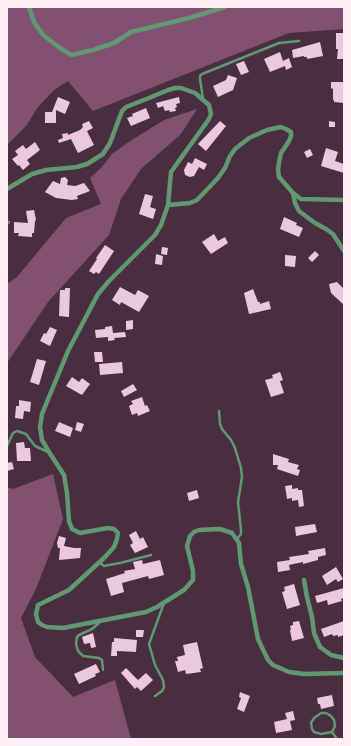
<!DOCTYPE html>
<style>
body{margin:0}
#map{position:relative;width:351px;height:746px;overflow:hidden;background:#492e3f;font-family:"Playfair Display",serif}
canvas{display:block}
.frame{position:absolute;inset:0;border:8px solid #feeff7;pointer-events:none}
</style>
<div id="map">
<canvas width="351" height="746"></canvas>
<div class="frame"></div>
</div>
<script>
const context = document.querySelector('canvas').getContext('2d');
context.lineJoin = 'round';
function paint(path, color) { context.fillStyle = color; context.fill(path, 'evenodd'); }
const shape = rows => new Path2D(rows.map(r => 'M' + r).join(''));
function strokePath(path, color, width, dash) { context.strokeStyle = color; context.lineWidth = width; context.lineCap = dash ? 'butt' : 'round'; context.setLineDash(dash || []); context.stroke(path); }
paint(shape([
 [7,7,344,7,344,29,289,33,93,111,68,81,54,90,38,107,26,126,7,145],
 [197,109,181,134,141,169,121,199,109,235,48,302,7,363,7,284,17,277,66,218,101,204,90,178,102,167,112,154,127,143,164,120],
 [53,474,63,519,36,589,21,618,35,657,73,697,115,680,131,739,7,739,7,487,13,489]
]), '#825170');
paint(shape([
 [336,33,344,33,344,59,337,59,338,49,336,49],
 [320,42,323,56,307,59,307,57,304,57,304,56,293,58,292,50],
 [280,52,283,61,289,58,292,67,286,70,285,66,270,72,264,59],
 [244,61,249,72,241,75,236,64],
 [228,75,237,78,233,90,218,97,213,86,226,80],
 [331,82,344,82,344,103,334,102,334,100,333,100,333,89,331,88],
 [58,97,70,102,65,114,56,110,56,123,45,123,45,112,52,112],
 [179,97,180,103,176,104,177,107,175,108,176,111,170,112,169,110,165,111,163,106,158,108,156,103],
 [146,108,150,118,131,126,127,118,133,116,132,114],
 [89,121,93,128,87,131,94,145,78,153,71,139,59,143,58,140,63,138,62,134,68,133,68,135,80,130,83,127,82,124],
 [220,121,226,126,206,151,198,144],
 [329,121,335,122,335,127,329,127],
 [35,142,40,150,27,160,30,164,23,170,19,165,18,166,12,159,18,155,15,151,23,145,26,149],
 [326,148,338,152,335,161,344,164,344,173,321,166],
 [310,149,313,155,307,158,304,152],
 [195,158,207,164,204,170,199,167,194,176,190,177,185,175,184,170,188,162,192,164],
 [65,177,68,180,67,185,75,186,84,183,90,191,77,196,78,199,72,200,56,198,45,192,53,181,60,184,61,178],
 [145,194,153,196,150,207,156,209,153,219,139,214],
 [34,210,36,220,35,221,34,233,32,233,32,237,18,236,19,233,14,233,14,222,28,223,26,211],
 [284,217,297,223,296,225,303,228,299,237,280,229],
 [214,234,218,241,225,237,228,243,211,254,202,242],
 [105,245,114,251,99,274,96,272,94,274,89,271,97,259,96,258],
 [162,247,168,248,167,255,161,254],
 [315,251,319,255,312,262,308,258],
 [156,254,163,256,162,265,155,264],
 [285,255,296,256,295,267,285,266],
 [337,282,344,289,344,305,331,293,329,284],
 [120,287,135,295,138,290,149,296,139,312,121,302,120,305,112,300],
 [65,288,70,288,69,317,59,316,60,290,65,290],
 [253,289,258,302,260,302,260,304,269,301,271,309,249,314,244,293],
 [133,320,133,329,126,330,126,321],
 [112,326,113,333,125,332,126,337,114,338,115,340,108,341,108,337,96,338,95,330,105,329,105,327],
 [50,327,57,330,50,346,40,341,44,333,46,334],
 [94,352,102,352,103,362,95,362],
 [37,359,46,361,39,385,30,382],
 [122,362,123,373,100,375,99,364],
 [280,372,283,380,280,381,284,393,271,397,265,380,273,378,272,375],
 [72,377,79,382,82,378,90,384,82,395,66,386],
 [133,384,137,390,124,397,121,391],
 [142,397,145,406,147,405,150,411,138,416,137,413,132,415,129,406,133,404,131,401],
 [19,400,31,402,30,412,24,411,23,419,15,418,16,406,19,406],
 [59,422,73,428,70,437,55,431],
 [77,422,84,424,81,432,75,430],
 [24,442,25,448,30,448,31,461,17,461,16,443],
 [273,454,289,459,288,462,299,465,297,469,300,470,298,476,277,469,278,465,273,465],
 [12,462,14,469,7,471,7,463],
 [292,485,292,489,298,488,298,490,302,490,304,506,299,507,298,500,292,501,292,498,287,499,285,486],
 [197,490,199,498,189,501,187,493],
 [315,524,317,532,296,536,295,527],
 [136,531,140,539,143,537,148,547,135,553,130,545,133,543,129,535],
 [59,536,66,538,64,546,74,548,81,548,80,558,59,560,60,548,58,548,57,543],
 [325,548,326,555,318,557,318,560,303,564,303,562,289,565,290,570,278,572,277,562,290,560,289,557,309,554,308,551],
 [142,560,143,564,160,560,164,575,149,579,148,576,122,583,124,592,111,596,106,579,125,573,124,571,135,569,133,562],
 [336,567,343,579,338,582,336,579,327,585,322,576],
 [294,584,300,605,287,609,282,592,285,591,284,587],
 [344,588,344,598,341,599,342,601,328,605,327,600,317,603,315,596],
 [299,621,304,638,292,641,290,630,291,630,290,626,293,625,293,622],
 [344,621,344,635,338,637,338,635,333,636,332,634,324,637,321,629],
 [136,630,144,630,143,637,136,637],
 [93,633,96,647,91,648,90,643,84,644,82,637],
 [114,638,137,640,136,652,117,651,117,656,111,656,112,642,114,642],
 [197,642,203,668,200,669,201,672,186,674,185,670,178,672,175,661,178,661,177,657,185,655,183,645],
 [96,664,100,672,95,674,96,676,79,684,74,674],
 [126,668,138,680,146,673,153,680,141,691,137,687,135,689,121,673],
 [240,692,250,696,244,712,237,709,241,698,239,697],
 [332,695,334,706,321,709,320,704,318,704,317,698],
 [293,711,295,720,290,721,292,730,276,733,274,722,287,719,285,713]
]), '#ecc8de');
strokePath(shape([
 [203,99,200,79,200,76,202,74,279,43,299,41],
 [7,224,9,222],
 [219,411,220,424,222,429,231,440,235,448,241,468,242,477,238,502,241,530,241,534,237,539],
 [7,446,13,433,17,431,26,434,35,446,48,452],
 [100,563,104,566,120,563,151,555],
 [100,622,92,629,79,635,77,637,76,644,78,651,83,656,99,658,102,660,103,670],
 [155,696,162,691,164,687,163,680,155,665,149,644,164,603],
 [321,713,326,713,331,716,334,720,335,726,332,732,321,734,314,732,312,729,311,723,314,718,321,713],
 [332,732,337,739]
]), '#619874', 2.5);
strokePath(shape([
 [29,7,34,22,43,35,60,48,71,55,93,50,114,43,131,32,189,18,225,7],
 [7,189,32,174,46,170,77,167,87,164,103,154,110,143,122,111,126,107,149,98,168,90,175,88,181,88,195,93,209,105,211,114,209,119,171,172,168,205,161,225,155,235,109,281,98,294,68,351,42,414,40,427,42,440,49,452,64,475,67,493,69,521,72,529,80,533,108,528,114,529,118,533,117,539,114,547,105,557,69,590,38,605,36,614,38,622,42,625,47,627,63,628,146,612,157,607,184,590,193,580,193,571,187,546,190,536,194,532,199,530,220,529,232,533,239,543,241,564,248,587,258,639,268,660,273,665,289,672,304,674,344,673],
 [293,193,301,199,344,200],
 [168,205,190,203,197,200,218,178,225,168,230,156,235,149,249,138,267,130,281,127,286,129,291,132,291,136,289,141,281,153,279,162,278,170,279,177,293,193,295,203,299,211,315,223,326,229,333,234,344,251],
 [304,580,307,597,312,617,314,633,320,647,331,655,344,658]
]), '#619874', 4.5);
</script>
